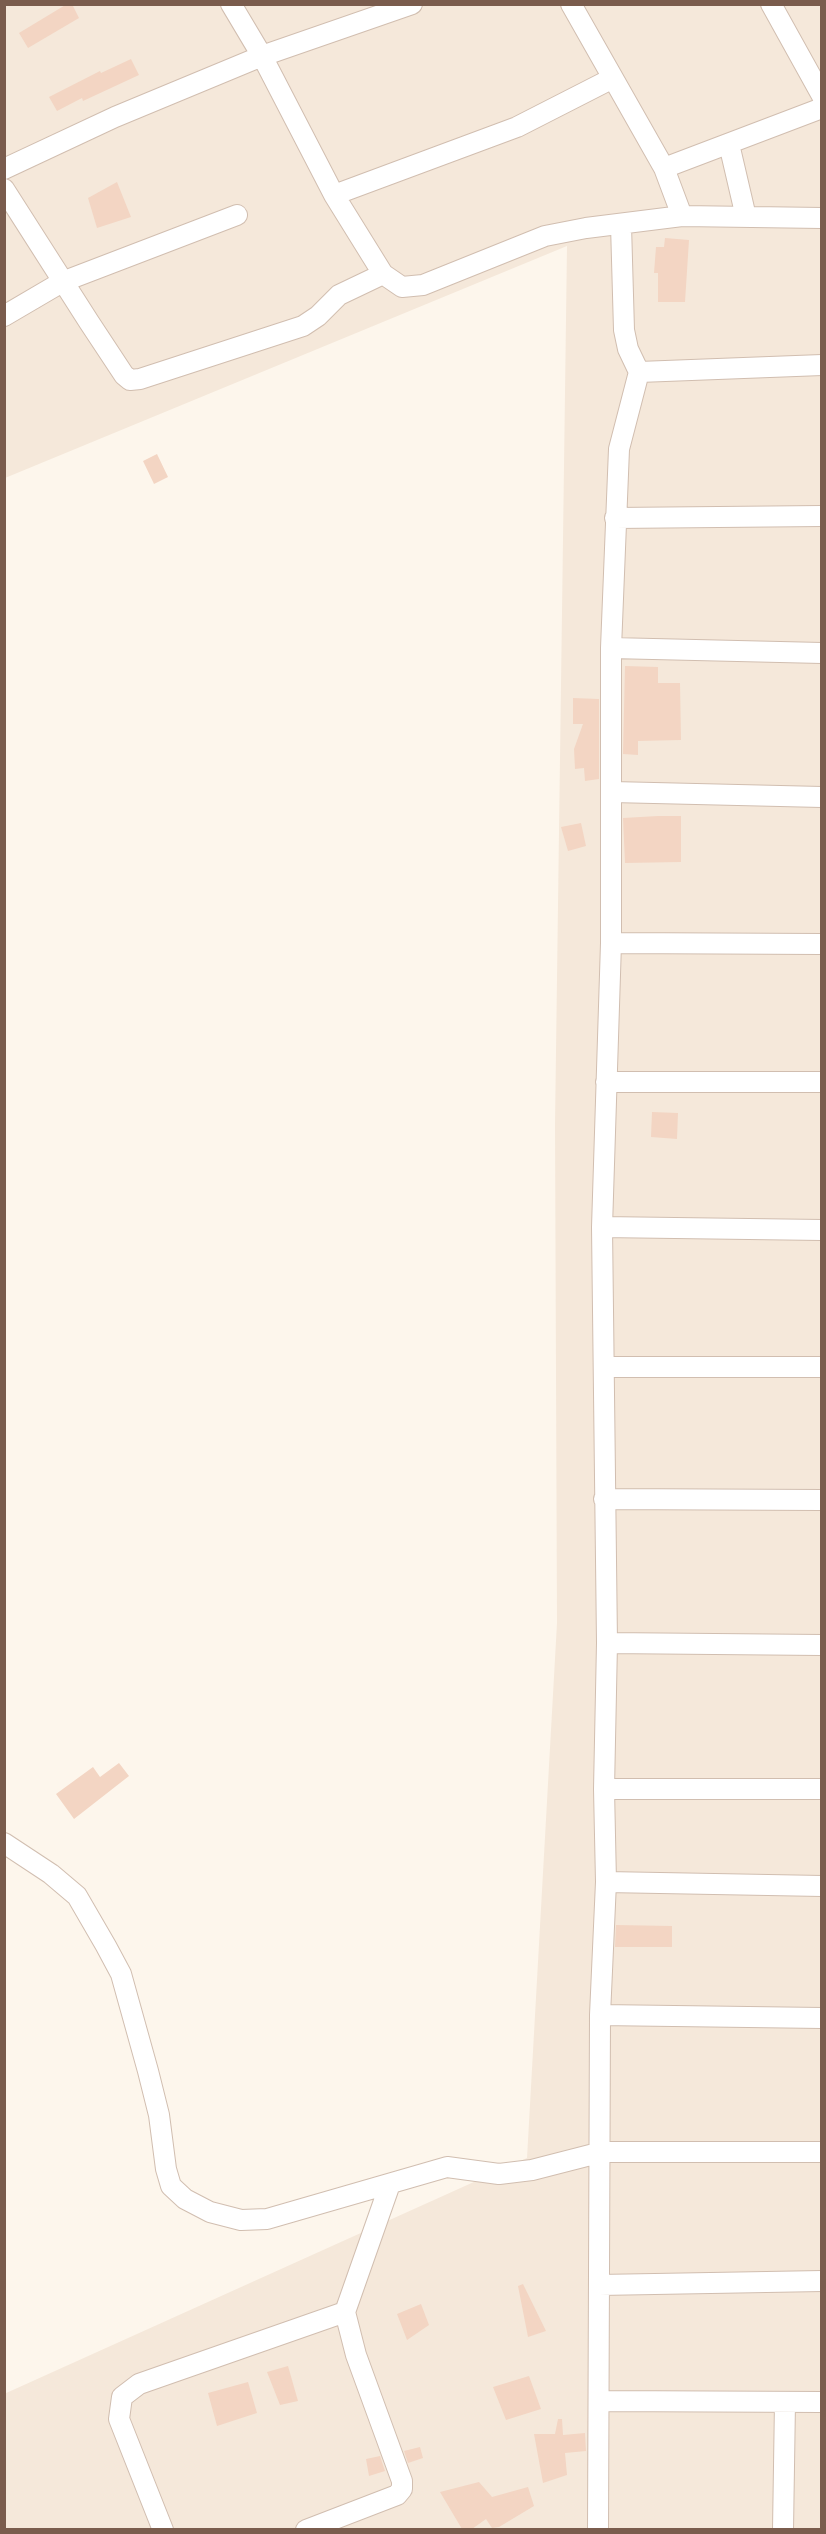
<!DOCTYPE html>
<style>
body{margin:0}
#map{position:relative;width:826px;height:2534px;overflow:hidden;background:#fdf6ec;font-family:Rubik,sans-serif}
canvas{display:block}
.frame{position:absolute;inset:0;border:6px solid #7a5c4d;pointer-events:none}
</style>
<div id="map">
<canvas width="826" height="2534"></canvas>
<div class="frame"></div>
</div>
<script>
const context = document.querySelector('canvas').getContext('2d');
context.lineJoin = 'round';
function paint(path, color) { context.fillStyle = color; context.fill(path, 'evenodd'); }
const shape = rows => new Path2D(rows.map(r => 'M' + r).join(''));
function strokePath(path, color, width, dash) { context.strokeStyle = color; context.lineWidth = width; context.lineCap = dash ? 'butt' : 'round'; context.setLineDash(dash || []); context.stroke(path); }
paint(shape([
 [5,5,821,5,821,2529,5,2529,4,2394,527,2158,557,1623,555,1124,567,246,5,478]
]), '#f5e8da');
paint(shape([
 [67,4,72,4,79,18,28,48,19,33],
 [131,59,139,75,83,101,82,98,57,111,49,97,100,71,101,73],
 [117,182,131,217,97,228,88,198],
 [665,238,689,240,685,302,658,302,658,273,654,273,656,247,664,247],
 [157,454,168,477,154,484,143,461],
 [625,666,658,667,658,683,680,683,681,740,638,741,638,755,623,754],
 [573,698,599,699,599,779,585,781,584,768,575,769,574,749,583,724,573,724],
 [658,816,681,816,681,862,625,863,623,818],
 [581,823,586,846,568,851,561,827],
 [652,1112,678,1113,677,1139,651,1137],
 [119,1763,129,1776,74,1819,56,1794,93,1767,100,1777],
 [616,1925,672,1926,672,1947,615,1947],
 [523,2284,546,2331,528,2337,518,2286],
 [421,2304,429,2325,407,2340,397,2314],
 [288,2366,298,2401,280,2405,267,2372],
 [529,2376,541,2409,506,2420,493,2387],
 [248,2382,257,2413,217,2426,208,2393],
 [558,2419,562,2419,563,2435,585,2433,586,2451,565,2453,567,2475,543,2483,534,2434,555,2434],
 [420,2447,423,2458,408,2463,404,2451],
 [380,2456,385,2471,369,2476,366,2459],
 [479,2482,492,2497,528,2487,534,2506,499,2527,492,2528,486,2519,472,2529,462,2529,440,2492]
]), '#f3d5c3');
const minor = shape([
 [231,4,262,56,334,195,383,274,402,287,423,285,545,236,586,228,682,216,822,218],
 [571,4,664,168,682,216],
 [771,4,822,96],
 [729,144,746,217],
 [664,168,822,108],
 [4,169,115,117,262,56,412,4],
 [4,189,89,322,124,375,130,380,140,379,303,326,318,316,339,295,383,274],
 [334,195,517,127,613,78],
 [4,316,62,282,237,215],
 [639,372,822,365],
 [615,518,822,516],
 [611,648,822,653],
 [612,792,822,797],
 [611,943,822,944],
 [606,1082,822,1082],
 [602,1227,822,1230],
 [605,1367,822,1367],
 [604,1499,822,1500],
 [607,1643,822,1645],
 [604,1789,822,1789],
 [4,1843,51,1874,77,1896,106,1946,121,1974,148,2071,159,2115,166,2169,171,2186,185,2199,210,2212,241,2220,267,2219,447,2167,499,2174,532,2170,602,2152,822,2152],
 [606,1882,822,1886],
 [600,2015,822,2018],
 [599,2285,822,2281],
 [599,2401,822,2402],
 [163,2530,119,2419,122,2397,139,2384,345,2312],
 [306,2530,397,2495,402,2489,402,2481,356,2355,345,2312,390,2184],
 [598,2530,600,2015,606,1882,604,1789,607,1643,602,1227,611,943,611,648,619,449,639,372,628,349,624,330,621,225],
 [783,2530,785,2402]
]);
strokePath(minor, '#d1beb0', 22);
strokePath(minor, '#fff', 20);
</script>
